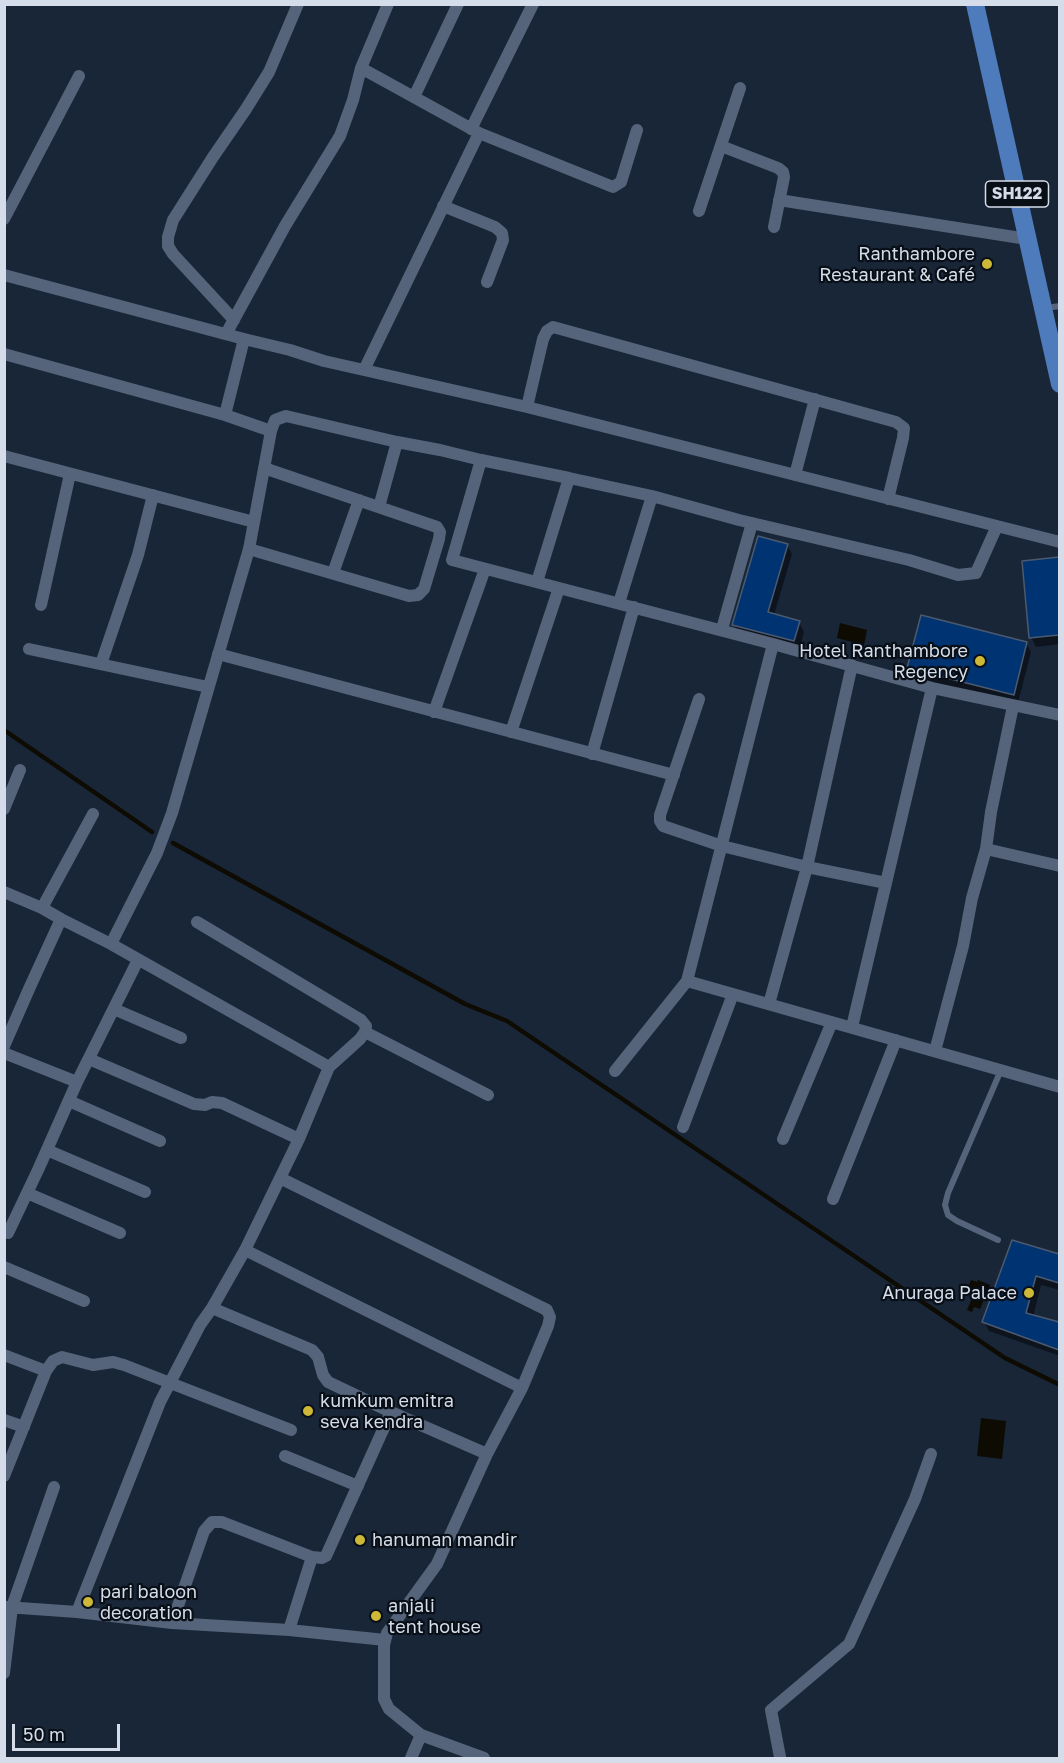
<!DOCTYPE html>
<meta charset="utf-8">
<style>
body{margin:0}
#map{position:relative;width:1064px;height:1763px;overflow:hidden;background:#192638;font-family:"Golos Text",sans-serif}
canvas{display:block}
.frame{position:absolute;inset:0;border:6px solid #d5ddea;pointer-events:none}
.scale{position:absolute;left:12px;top:1724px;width:108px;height:27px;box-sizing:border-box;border:3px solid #d5ddea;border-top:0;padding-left:8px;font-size:18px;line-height:21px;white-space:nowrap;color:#d5ddea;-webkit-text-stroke:4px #090f17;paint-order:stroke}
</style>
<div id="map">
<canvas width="1064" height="1763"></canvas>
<div class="frame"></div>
<div class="scale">50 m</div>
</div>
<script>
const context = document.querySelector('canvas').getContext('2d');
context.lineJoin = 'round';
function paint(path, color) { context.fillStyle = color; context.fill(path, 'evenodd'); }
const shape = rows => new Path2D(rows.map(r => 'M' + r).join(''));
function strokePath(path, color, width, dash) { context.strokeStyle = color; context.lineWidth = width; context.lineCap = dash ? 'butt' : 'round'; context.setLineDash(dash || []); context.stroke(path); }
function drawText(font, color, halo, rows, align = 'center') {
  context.font = font + ' "Golos Text",sans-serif'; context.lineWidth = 4.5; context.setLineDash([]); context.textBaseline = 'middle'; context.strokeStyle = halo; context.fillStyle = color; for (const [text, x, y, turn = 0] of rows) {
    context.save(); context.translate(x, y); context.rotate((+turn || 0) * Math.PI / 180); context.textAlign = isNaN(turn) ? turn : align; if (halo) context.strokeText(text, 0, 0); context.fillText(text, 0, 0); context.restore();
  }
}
paint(shape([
 [840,623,867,630,864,645,837,638],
 [971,1280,977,1282,978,1280,990,1285,980,1309,974,1307,972,1312,967,1310,975,1291,968,1288],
 [981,1418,1006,1421,1002,1459,977,1456]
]), '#0d0b02');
paint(shape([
 [787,545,792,554,774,615,799,622,804,632,799,650,739,634,734,625],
 [1060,559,1060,644,1036,647,1031,637,1023,562],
 [1026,643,1031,652,1018,703,914,677,909,668],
 [1013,1241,1060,1256,1060,1290,1041,1285,1033,1317,1060,1324,1060,1356,989,1331,984,1322]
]), '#0007');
strokePath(shape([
 [4,730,152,832],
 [173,843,465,1004,507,1021,1005,1358,1060,1385]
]), '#0d0b02', 4.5);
const building = shape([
 [758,536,788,544,768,612,800,621,794,641,732,625,758,536],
 [1059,557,1059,635,1029,638,1022,561,1059,557],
 [921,615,1027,642,1014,695,907,668,921,615],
 [1012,1240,1059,1254,1059,1283,1036,1276,1026,1313,1059,1322,1059,1350,982,1322,1012,1240]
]);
paint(building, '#003372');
strokePath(building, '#4b5a6f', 1.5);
strokePath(shape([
 [1046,308,1060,306],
 [998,1240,957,1221,948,1215,945,1205,948,1193,1001,1070]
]), '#55647a', 6);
strokePath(shape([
 [361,68,479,133,613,187,621,182,637,130],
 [414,97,458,4],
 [471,129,533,4],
 [479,133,364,370,527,407,1060,542],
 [721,146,778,168,783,172,784,177,774,227],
 [779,200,1027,239],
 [443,206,495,227,502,233,503,240,487,282],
 [699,211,740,88],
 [4,219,79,76],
 [4,275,244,339],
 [234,320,173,254,168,246,168,237,173,220,213,157,246,109,269,72,298,4],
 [226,334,285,226,340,136,353,100,361,68,388,4],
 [4,354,225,415],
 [364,370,324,361,290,350,244,339,225,415,271,431,249,549,172,813,157,853,111,944,329,1067,299,1139,245,1250,522,1388,487,1454,437,1564,387,1633,384,1645,384,1699,389,1709,421,1735,484,1758],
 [527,407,543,339,547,331,553,327,564,330,896,422,904,428,903,438,888,499],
 [271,431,275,420,286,416,397,442,440,450,481,460,452,560,773,644],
 [4,456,254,522],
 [481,460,569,478],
 [795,475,815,399],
 [379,507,397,442],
 [249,549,409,596,418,595,424,589,439,539,440,532,437,527,264,468],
 [333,573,359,500],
 [537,582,569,478,652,496,739,520,909,560,958,575,976,573,997,526],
 [619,603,652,496],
 [41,605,70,474],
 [722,629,752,523],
 [29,649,208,687],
 [218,654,674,775],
 [101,664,138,555,153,495],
 [699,699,660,815,660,821,663,826,722,846,807,867,886,883],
 [434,712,485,569],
 [1060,715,932,688,773,644,687,981,1060,1087],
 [511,732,559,588],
 [592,754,634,607],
 [4,809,20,770],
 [986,849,991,812,1013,706],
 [4,892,42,908,61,919,111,944],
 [42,908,93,814],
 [197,922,361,1020,366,1026,365,1032,360,1039,329,1067],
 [769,1004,807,867,852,665],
 [114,1009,181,1038],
 [852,1027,932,688],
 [365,1032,488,1095],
 [4,1046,29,989,61,919],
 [935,1051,963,946,972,898,986,849,1060,866],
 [4,1053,77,1082],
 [89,1059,194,1104,205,1105,212,1102,222,1103,299,1139],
 [615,1071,687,981],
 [69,1101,160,1141],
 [683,1127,733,994],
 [783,1139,832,1022],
 [47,1150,145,1192],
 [280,1178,547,1310,550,1317,548,1326,522,1388],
 [27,1193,120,1233],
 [833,1199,896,1040],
 [4,1231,8,1233,38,1170,77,1082,138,960],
 [245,1250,212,1308,312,1350,318,1357,323,1375,328,1382,391,1412,326,1556,322,1558,312,1557,222,1522,212,1522,204,1531,172,1623,289,1630,385,1640],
 [4,1267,84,1301],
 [4,1355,46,1371],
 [391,1412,487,1454],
 [4,1420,24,1427],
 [285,1456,358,1486],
 [4,1476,46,1371,53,1361,62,1357,93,1365,113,1362,124,1365,291,1430],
 [6,1607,77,1612],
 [172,1623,77,1612,160,1402,200,1325,212,1308],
 [289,1630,312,1557],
 [4,1673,12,1607,54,1487],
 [780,1757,771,1710,849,1644,915,1499,931,1454],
 [411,1758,421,1735]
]), '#55647a', 12);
strokePath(shape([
 [975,4,1060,384]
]), '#4e7bbb', 18);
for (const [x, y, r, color] of [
 [987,264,6,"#ceb837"],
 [980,661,6,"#ceb837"],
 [1029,1293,6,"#ceb837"],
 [308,1411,6,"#ceb837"],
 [360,1540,6,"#ceb837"],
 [88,1602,6,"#ceb837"],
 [376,1616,6,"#ceb837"]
]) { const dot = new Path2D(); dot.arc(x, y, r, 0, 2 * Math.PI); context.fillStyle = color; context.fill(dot); strokePath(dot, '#090f17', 2); }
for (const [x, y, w] of [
 [1017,194,63]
]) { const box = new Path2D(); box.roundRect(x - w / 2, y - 13, w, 26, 4.5); context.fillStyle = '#090f17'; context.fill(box); strokePath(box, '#d5ddea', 1.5); }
drawText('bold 16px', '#d5ddea', null, [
 ["SH122",1017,194]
]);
drawText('18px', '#d5ddea', '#090f17', [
 ["Ranthambore",975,254,"right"],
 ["Restaurant & Café",975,275,"right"],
 ["Hotel Ranthambore",968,651,"right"],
 ["Regency",968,672,"right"],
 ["Anuraga Palace",1017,1293,"right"],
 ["kumkum emitra",320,1401],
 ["seva kendra",320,1422],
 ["hanuman mandir",372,1540],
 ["pari baloon",100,1592],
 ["decoration",100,1613],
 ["anjali",388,1606],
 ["tent house",388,1627]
], 'left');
</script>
